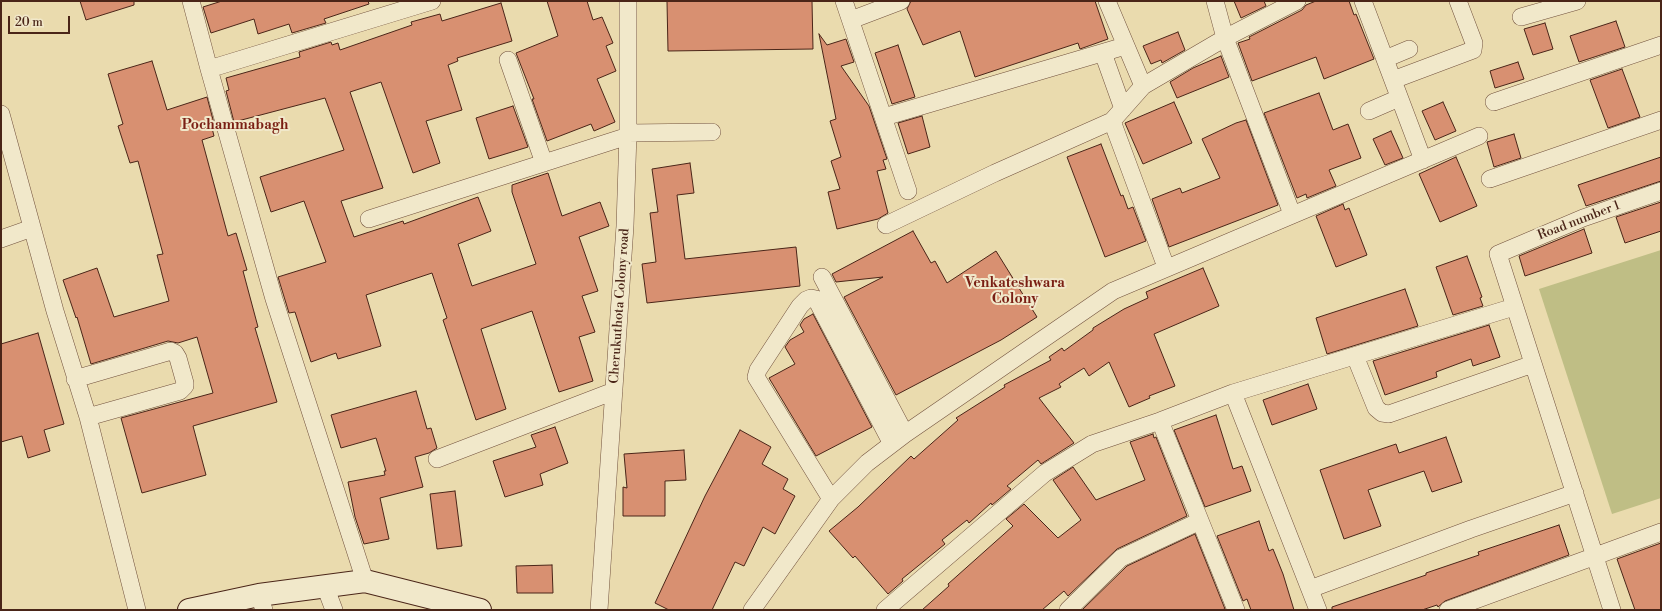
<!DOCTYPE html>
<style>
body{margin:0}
#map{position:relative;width:1662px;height:611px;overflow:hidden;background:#eadbae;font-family:"Libre Bodoni",serif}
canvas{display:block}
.frame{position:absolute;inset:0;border:2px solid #4a2518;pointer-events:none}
.scale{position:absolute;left:8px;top:16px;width:62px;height:18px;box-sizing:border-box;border:2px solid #4a2518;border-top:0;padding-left:5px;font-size:12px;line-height:14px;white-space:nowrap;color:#4a2518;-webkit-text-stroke:3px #f1e8ca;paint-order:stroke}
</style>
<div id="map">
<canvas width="1662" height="611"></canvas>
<div class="frame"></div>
<div class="scale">20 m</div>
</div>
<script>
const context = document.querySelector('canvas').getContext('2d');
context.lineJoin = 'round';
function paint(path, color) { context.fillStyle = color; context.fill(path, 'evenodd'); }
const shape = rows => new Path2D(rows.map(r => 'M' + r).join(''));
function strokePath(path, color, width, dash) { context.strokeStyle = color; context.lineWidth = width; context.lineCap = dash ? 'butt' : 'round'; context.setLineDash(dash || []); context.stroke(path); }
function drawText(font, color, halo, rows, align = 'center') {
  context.font = font + ' "Libre Bodoni",serif'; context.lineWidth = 4; context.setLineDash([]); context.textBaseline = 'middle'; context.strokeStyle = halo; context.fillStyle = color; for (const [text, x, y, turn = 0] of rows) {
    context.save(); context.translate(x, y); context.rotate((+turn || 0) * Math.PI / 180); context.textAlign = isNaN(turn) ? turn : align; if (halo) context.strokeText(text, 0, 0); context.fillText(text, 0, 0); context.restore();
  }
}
paint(shape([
 [1661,250,1661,498,1612,514,1539,289]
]), '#bfbe85');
const building = shape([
 [80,1,134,1,134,5,86,20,80,1],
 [222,1,368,1,369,4,324,19,326,23,292,33,289,24,258,34,254,19,211,33,203,7,222,1],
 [547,1,587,1,593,20,602,17,613,43,606,46,616,71,597,79,615,122,594,131,591,124,547,141,532,99,534,99,516,53,558,36,547,1],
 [667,1,812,1,813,49,668,51,667,1],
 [911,1,1095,1,1108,39,1080,49,1078,43,975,77,960,31,923,45,907,9,911,1],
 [1234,1,1264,1,1266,6,1241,18,1234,1],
 [1316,1,1349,1,1354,15,1356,14,1374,59,1324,79,1316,57,1252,81,1238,43,1250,39,1249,37,1302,10,1306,5,1316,1],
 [501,3,512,41,457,58,458,61,448,65,462,110,426,121,440,163,413,173,381,82,350,92,383,188,341,201,354,237,403,221,404,224,478,197,491,231,458,244,472,286,536,264,512,192,512,185,548,173,562,216,600,202,609,226,579,237,598,291,582,296,595,332,579,337,593,381,559,392,532,311,481,329,506,409,476,420,443,320,447,318,432,273,366,295,381,346,338,359,336,353,311,362,295,312,289,313,278,277,326,262,304,201,271,212,260,177,344,150,325,98,234,122,226,91,229,90,226,78,300,57,299,52,331,42,332,45,338,43,340,50,412,25,411,22,440,14,442,21,501,3],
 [1616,21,1625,47,1579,62,1570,36,1616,21],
 [1545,23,1553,49,1533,55,1524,29,1545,23],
 [1178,32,1185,50,1162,63,1161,60,1151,64,1143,46,1178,32],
 [819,34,827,45,846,39,854,62,841,66,869,106,887,159,883,160,886,169,877,171,888,213,878,219,837,229,828,192,840,189,831,161,841,157,830,121,836,119,819,34],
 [898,45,915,97,892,104,875,53,898,45],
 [1221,56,1229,77,1177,98,1170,82,1193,68,1221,56],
 [152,61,167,110,207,97,215,127,212,128,214,136,202,140,228,236,236,233,247,270,243,271,258,327,255,328,277,402,193,426,206,475,142,493,121,418,213,393,197,337,178,343,168,341,91,364,77,317,76,318,63,280,97,268,114,317,169,301,157,255,163,254,138,161,130,163,118,126,123,124,108,74,152,61],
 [1518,62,1524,79,1495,88,1490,71,1518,62],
 [1622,69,1640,117,1608,128,1590,80,1622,69],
 [1319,93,1333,130,1348,124,1361,158,1329,170,1336,186,1307,198,1306,194,1297,198,1264,113,1319,93],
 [1174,102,1192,143,1143,164,1125,123,1174,102],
 [1443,102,1456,131,1435,140,1422,111,1443,102],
 [513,106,528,147,489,159,476,118,513,106],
 [922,116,930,147,908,154,898,123,922,116],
 [1246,120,1278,205,1169,247,1152,199,1180,188,1182,193,1220,178,1202,139,1236,123,1246,120],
 [1391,131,1403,158,1385,165,1373,139,1391,131],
 [1514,134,1521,158,1494,167,1487,142,1514,134],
 [1101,144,1121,196,1123,195,1128,209,1133,207,1146,241,1105,257,1067,157,1101,144],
 [1456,157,1477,206,1440,222,1419,174,1456,157],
 [1661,157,1661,181,1586,206,1578,185,1661,157],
 [690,163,694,193,677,195,685,259,796,247,800,286,647,303,642,264,656,262,650,213,658,212,652,169,690,163],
 [1661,202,1661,231,1625,243,1616,217,1661,202],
 [1343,204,1345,210,1349,208,1367,255,1336,267,1316,216,1343,204],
 [1584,229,1592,253,1525,276,1519,256,1584,229],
 [913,231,931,263,935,261,947,283,996,251,1037,317,1001,340,896,395,844,297,883,277,836,282,832,274,913,231],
 [1467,256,1482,297,1480,298,1483,306,1453,315,1436,267,1467,256],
 [1203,268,1219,306,1154,334,1175,386,1149,396,1150,398,1129,407,1109,362,1089,376,1084,368,1059,384,1061,387,1039,398,1074,443,1041,464,1038,460,1007,486,1011,489,992,505,991,503,969,523,967,520,942,540,945,544,902,579,903,581,888,594,855,556,853,558,829,531,858,507,911,456,914,459,958,420,956,418,1005,387,1004,385,1051,360,1049,357,1062,348,1064,351,1093,330,1093,328,1124,309,1148,298,1146,292,1203,268],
 [1405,289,1418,326,1327,354,1316,318,1405,289],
 [813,314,872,427,816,456,769,378,795,364,785,347,790,340,804,332,800,325,804,319,813,314],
 [1489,325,1500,357,1473,366,1471,359,1436,372,1437,377,1385,395,1373,361,1489,325],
 [38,333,64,424,44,430,50,451,28,458,22,436,1,442,1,344,38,333],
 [1308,384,1317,409,1272,425,1263,400,1308,384],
 [416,391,427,429,431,428,437,448,429,453,415,457,423,487,380,498,389,539,364,544,355,517,348,482,385,475,384,471,386,471,376,438,341,448,331,415,416,391],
 [1216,415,1233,469,1242,466,1251,491,1205,507,1174,430,1216,415],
 [555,427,568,463,540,474,543,485,505,497,493,461,536,447,531,435,555,427],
 [740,430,771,447,762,464,788,479,783,489,795,496,775,534,763,527,744,566,735,562,712,610,669,610,655,603,705,496,740,430],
 [1153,434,1154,438,1156,437,1187,516,1117,549,1068,596,1064,591,1042,610,922,610,949,586,948,584,1013,526,1006,519,1024,504,1058,538,1081,520,1053,480,1073,467,1096,500,1145,480,1130,442,1153,434],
 [1446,437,1462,482,1432,492,1424,471,1368,490,1381,526,1344,539,1320,470,1396,444,1399,453,1446,437],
 [684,450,686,480,665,481,665,516,623,516,623,487,627,488,624,454,684,450],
 [455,491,462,546,437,549,430,494,455,491],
 [1259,521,1269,551,1273,549,1283,574,1294,610,1251,610,1247,599,1243,601,1217,536,1259,521],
 [1559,525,1569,555,1445,601,1438,607,1437,605,1422,610,1332,610,1332,607,1426,575,1426,573,1479,555,1478,552,1559,525],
 [1195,534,1225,609,1221,610,1082,610,1127,566,1195,534],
 [1661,543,1661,610,1635,610,1617,559,1661,543],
 [552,565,553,593,517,593,516,566,552,565]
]);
paint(building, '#d89071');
strokePath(building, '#4a2518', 1);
const street = shape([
 [191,1,209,69,274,299,365,581],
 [844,1,908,191],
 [1107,1,1143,86],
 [1215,1,1225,38,1292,214],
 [1363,1,1423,160],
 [1521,17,1577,1],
 [851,20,901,1],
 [1103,53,1123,109],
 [1385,59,1409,49],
 [508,60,544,163],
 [209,69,432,1],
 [1393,80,1473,50,1474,43,1458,1],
 [1494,102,1661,45],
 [1369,111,1399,98],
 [1,114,55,311,88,417,137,610],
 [884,117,1125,46],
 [1112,121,1166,267],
 [628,133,712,132],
 [1490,179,1661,120],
 [369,219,628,136],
 [886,225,995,173,1112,121,1143,86,1225,38,1297,1],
 [1,239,32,228],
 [822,277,905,434],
 [1355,356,1376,408,1382,413,1389,414,1533,364],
 [75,379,171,351,175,353,178,358,185,383,185,386,180,391,88,417],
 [1233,393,1318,610],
 [1160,421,1236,610],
 [437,459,614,391],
 [831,499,756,377,758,370,800,306,806,300,811,298,816,299,892,444],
 [325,586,334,610],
 [1310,589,1471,529,1575,493],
 [259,595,264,610],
 [599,610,625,226,628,133,628,1],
 [752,610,831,499,867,463,905,434,1113,291,1479,136],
 [885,610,1045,473,1092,444,1160,421,1233,393,1514,307],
 [1068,610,1121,558,1200,521],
 [1448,610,1661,532],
 [1612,610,1498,254,1583,218,1661,191]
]);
const secondary = shape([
 [189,610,259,595,365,581,480,610]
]);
strokePath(street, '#72523e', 18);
strokePath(secondary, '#4a2518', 24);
strokePath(street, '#f1e8ca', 17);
strokePath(secondary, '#f1e8ca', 22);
drawText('13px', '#4a2518', '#f1e8ca', [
 ["Road number 1",1579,221,-21],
 ["Cherukuthota Colony road",620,306,-86]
]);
drawText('bold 14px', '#7a1f14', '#f1e8ca', [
 ["Pochammabagh",235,126],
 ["Venkateshwara",1015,284],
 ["Colony",1015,300]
]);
</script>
